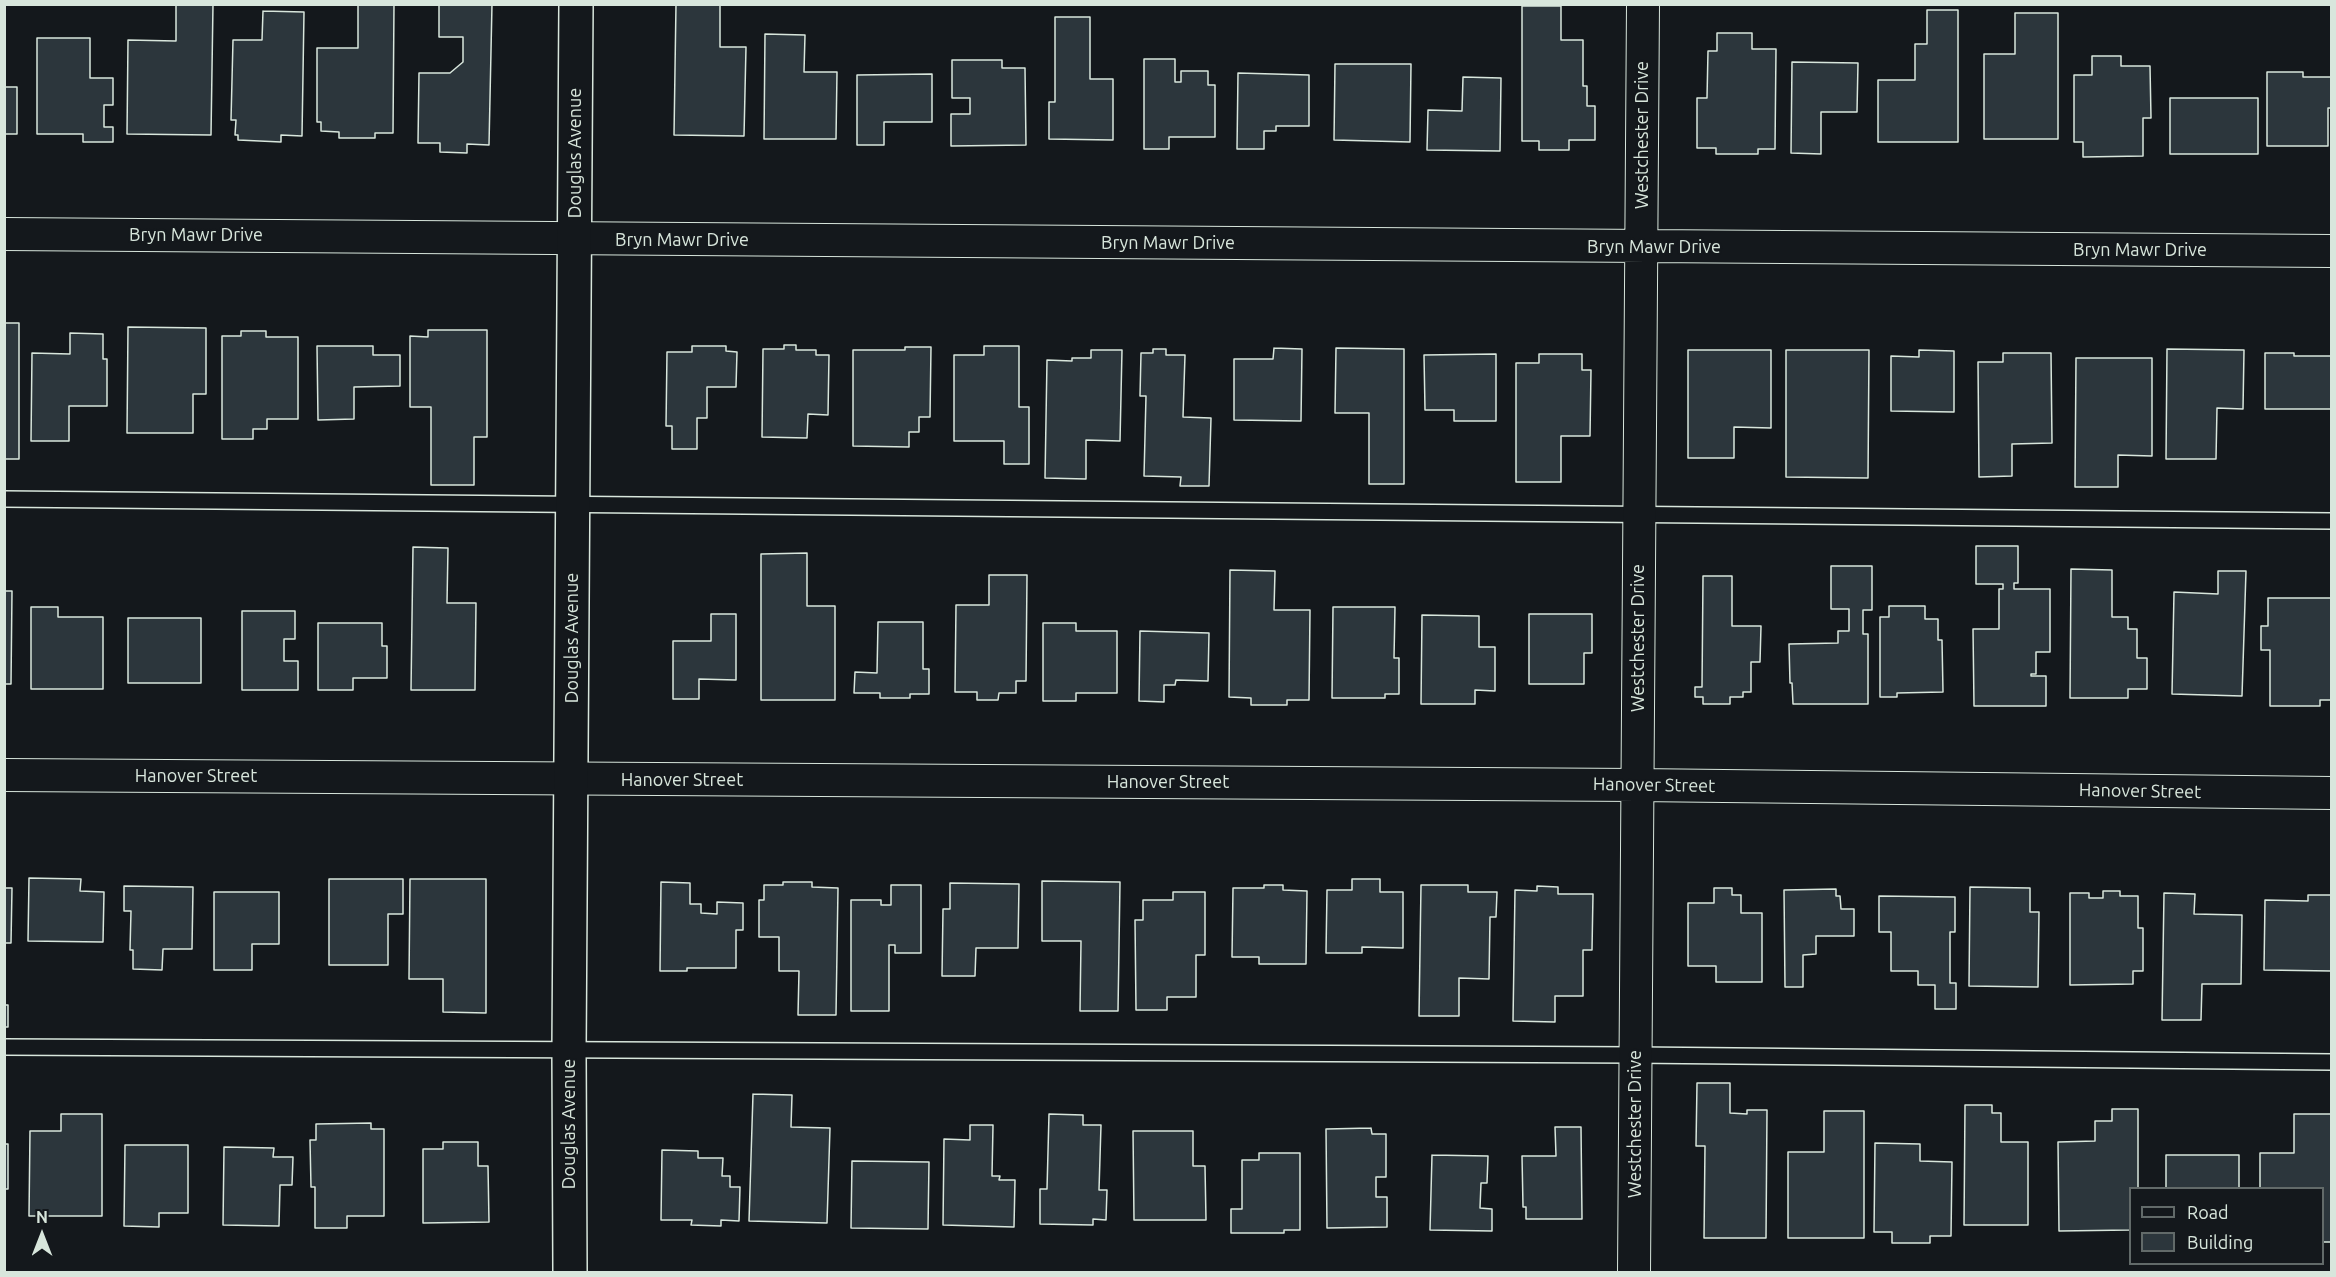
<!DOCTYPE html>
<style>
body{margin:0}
#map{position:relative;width:2336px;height:1277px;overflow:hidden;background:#14181c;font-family:Ubuntu,sans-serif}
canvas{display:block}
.frame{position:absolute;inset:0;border:6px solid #d8e6dc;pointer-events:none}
.legend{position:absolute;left:2129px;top:1187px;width:195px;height:78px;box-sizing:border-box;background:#14181c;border:2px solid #626a69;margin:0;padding:8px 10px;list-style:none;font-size:18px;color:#d8e6dc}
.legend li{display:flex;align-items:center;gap:12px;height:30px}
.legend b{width:30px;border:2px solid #626a69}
.north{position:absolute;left:12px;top:1205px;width:60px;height:60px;-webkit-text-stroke:4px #14181c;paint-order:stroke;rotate:0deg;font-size:16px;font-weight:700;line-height:24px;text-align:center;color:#d8e6dc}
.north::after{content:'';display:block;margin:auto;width:21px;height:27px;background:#d8e6dc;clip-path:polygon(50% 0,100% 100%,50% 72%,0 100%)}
</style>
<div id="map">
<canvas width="2336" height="1277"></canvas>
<div class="frame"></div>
<ul class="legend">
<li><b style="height:8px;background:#14181c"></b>Road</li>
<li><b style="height:16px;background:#2c363c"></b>Building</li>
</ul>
<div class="north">N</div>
</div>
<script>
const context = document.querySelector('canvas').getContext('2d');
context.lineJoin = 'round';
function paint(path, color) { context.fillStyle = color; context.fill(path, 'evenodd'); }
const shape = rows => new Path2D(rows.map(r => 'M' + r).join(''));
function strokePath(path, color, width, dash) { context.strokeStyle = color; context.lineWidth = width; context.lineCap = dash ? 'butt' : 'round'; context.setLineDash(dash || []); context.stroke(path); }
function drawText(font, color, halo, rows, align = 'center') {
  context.font = font + ' Ubuntu,sans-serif'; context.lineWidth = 4.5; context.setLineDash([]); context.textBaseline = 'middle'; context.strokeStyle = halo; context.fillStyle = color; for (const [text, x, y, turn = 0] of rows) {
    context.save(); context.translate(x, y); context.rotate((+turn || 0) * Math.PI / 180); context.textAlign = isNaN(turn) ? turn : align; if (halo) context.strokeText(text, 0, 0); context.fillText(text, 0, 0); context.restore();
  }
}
const building = shape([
 [176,4,213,4,211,135,127,134,128,40,176,41,176,4],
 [358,4,394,4,393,133,375,133,375,138,339,138,339,132,321,131,321,122,317,122,317,48,358,48,358,4],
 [439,4,492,4,489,145,467,144,467,153,440,152,440,143,418,143,419,73,450,73,463,62,463,37,439,37,439,4],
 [676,4,720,4,720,47,746,47,744,136,674,135,676,4],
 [1522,6,1561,6,1561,40,1583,40,1583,86,1587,86,1587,106,1595,106,1595,140,1569,140,1569,150,1539,150,1539,141,1522,141,1522,6],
 [1927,10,1958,10,1958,142,1878,142,1878,80,1915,80,1915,44,1927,44,1927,10],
 [263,11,304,12,302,136,281,135,281,142,238,140,238,135,235,135,236,120,231,120,233,40,262,40,263,11],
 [2015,13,2058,13,2058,139,1984,139,1984,54,2015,54,2015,13],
 [1055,17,1090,17,1090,79,1113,79,1113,140,1049,139,1049,102,1055,102,1055,17],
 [1717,33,1752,33,1752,49,1776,49,1775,149,1758,149,1758,154,1716,154,1716,148,1697,148,1697,98,1707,98,1708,51,1717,51,1717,33],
 [765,34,805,35,804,72,837,72,836,139,764,139,765,34],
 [37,38,90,38,90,78,113,78,113,105,104,105,104,127,113,127,113,142,83,142,83,134,37,134,37,38],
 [2092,56,2121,56,2121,66,2150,66,2151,118,2143,118,2143,156,2083,157,2083,142,2074,142,2074,75,2092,75,2092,56],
 [1144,59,1175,59,1175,82,1181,82,1181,71,1208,71,1208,85,1215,85,1215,137,1169,137,1169,149,1144,149,1144,59],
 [952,60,1002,60,1002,68,1025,68,1026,145,951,146,951,114,970,114,970,98,952,98,952,60],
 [1792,62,1858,63,1857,112,1821,112,1821,154,1791,153,1792,62],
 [1335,64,1411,64,1410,142,1334,140,1335,64],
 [2267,72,2303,72,2303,77,2332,77,2332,108,2328,108,2328,146,2267,146,2267,72],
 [1238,73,1309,75,1309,126,1276,126,1276,131,1264,131,1264,149,1237,149,1238,73],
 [932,74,932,122,884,122,884,145,857,145,857,75,932,74],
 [1463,77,1501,78,1500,151,1427,150,1428,110,1462,111,1463,77],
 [4,87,17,87,17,134,4,134,4,87],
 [2170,98,2258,98,2258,154,2170,154,2170,98],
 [4,323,19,323,19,459,4,459,4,323],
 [128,327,206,328,206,394,193,394,193,433,127,433,128,327],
 [428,330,487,330,487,437,474,437,474,485,431,485,431,407,410,407,410,336,428,337,428,330],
 [241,331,266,331,266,337,298,337,298,419,267,419,267,429,253,429,253,439,222,439,222,336,241,336,241,331],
 [70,333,103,334,103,359,107,359,107,406,69,406,69,441,31,441,32,353,70,354,70,333],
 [784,345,796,345,796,350,816,350,816,355,829,355,828,415,808,414,807,438,762,437,763,349,784,349,784,345],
 [317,346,373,346,373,355,400,355,400,386,354,387,354,419,318,420,317,346],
 [692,346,726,346,726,351,737,352,736,387,707,387,707,418,697,418,697,449,672,449,672,426,666,426,667,352,692,352,692,346],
 [984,346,1019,346,1019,407,1029,407,1029,464,1004,464,1004,441,954,441,954,355,984,355,984,346],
 [905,347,931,347,930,417,919,417,919,432,909,432,909,447,853,446,853,350,905,350,905,347],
 [1274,348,1302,349,1301,421,1234,420,1234,359,1273,359,1274,348],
 [1336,348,1404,349,1404,484,1369,484,1369,413,1335,413,1336,348],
 [1153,349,1166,349,1166,355,1185,355,1183,417,1211,418,1209,486,1180,486,1181,477,1144,476,1146,396,1140,396,1141,353,1153,353,1153,349],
 [2167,349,2244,350,2243,409,2217,408,2216,459,2166,459,2167,349],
 [1091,350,1122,350,1120,441,1086,440,1086,479,1045,478,1047,360,1072,361,1072,358,1091,358,1091,350],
 [1688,350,1771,350,1771,428,1734,427,1734,458,1688,458,1688,350],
 [1786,350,1869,350,1868,478,1786,477,1786,350],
 [1919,350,1954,351,1954,412,1891,411,1891,356,1919,357,1919,350],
 [2003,353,2051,353,2052,443,2012,444,2012,476,1979,477,1978,362,2003,362,2003,353],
 [2265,353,2294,353,2294,356,2332,356,2332,409,2265,409,2265,353],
 [1496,354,1496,421,1454,421,1454,410,1425,410,1424,355,1496,354],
 [1539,354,1582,354,1582,370,1591,370,1590,436,1561,436,1561,482,1516,482,1516,363,1539,363,1539,354],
 [2076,358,2152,358,2152,456,2118,455,2118,487,2075,487,2076,358],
 [1976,546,2018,546,2018,583,2014,583,2014,589,2050,589,2050,652,2036,652,2036,674,2031,674,2031,676,2046,676,2046,706,1974,706,1973,629,1999,629,1999,589,2003,589,2003,584,1976,584,1976,546],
 [413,547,448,548,447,603,476,603,475,690,411,690,413,547],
 [807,553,807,606,835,606,835,700,761,700,761,554,807,553],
 [1831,566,1872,566,1872,610,1863,610,1863,634,1868,634,1868,704,1793,704,1792,683,1790,683,1789,644,1838,643,1838,631,1849,631,1849,609,1831,609,1831,566],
 [2071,569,2112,570,2112,617,2128,617,2128,629,2137,629,2137,658,2147,658,2147,689,2128,689,2128,698,2070,698,2071,569],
 [1230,570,1275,571,1274,610,1310,610,1309,700,1287,700,1287,705,1251,705,1251,698,1229,697,1230,570],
 [2218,571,2246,571,2242,696,2172,694,2174,592,2218,594,2218,571],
 [989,575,1027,575,1026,681,1016,681,1016,693,999,693,998,700,977,700,977,692,955,692,956,605,989,605,989,575],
 [1703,576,1732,576,1732,626,1761,626,1760,662,1751,662,1751,692,1743,692,1743,697,1730,697,1730,704,1703,704,1703,697,1695,697,1695,687,1702,687,1703,576],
 [4,591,12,591,11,684,4,684,4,591],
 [2268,598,2332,598,2332,700,2320,700,2320,706,2270,706,2270,650,2261,650,2261,626,2268,626,2268,598],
 [1889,606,1925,606,1925,619,1938,619,1938,640,1942,640,1943,692,1897,693,1897,697,1880,697,1880,617,1889,617,1889,606],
 [31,607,58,607,58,617,103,617,103,689,31,689,31,607],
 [1333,607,1395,607,1394,658,1399,658,1399,694,1385,694,1385,698,1332,698,1333,607],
 [242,611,295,611,295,639,284,639,284,661,298,661,298,690,242,690,242,611],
 [711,614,736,614,736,680,699,679,699,699,673,699,673,641,711,641,711,614],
 [1529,614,1592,614,1592,653,1584,653,1584,684,1529,684,1529,614],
 [1422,615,1479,616,1479,647,1495,647,1495,691,1475,690,1475,704,1421,704,1422,615],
 [128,618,201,618,201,683,128,683,128,618],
 [878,622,923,622,923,669,929,669,929,694,910,694,910,698,880,698,880,693,854,693,855,672,877,673,878,622],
 [318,623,382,623,382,646,387,646,387,678,353,678,353,690,318,690,318,623],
 [1043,623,1076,623,1076,631,1117,631,1117,693,1076,693,1076,701,1043,701,1043,623],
 [1140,631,1209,633,1208,681,1176,680,1175,685,1164,685,1164,702,1139,701,1140,631],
 [29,878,81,879,80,891,104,892,103,942,28,941,29,878],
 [329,879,403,879,403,914,388,914,388,965,329,965,329,879],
 [410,879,486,879,486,1013,443,1012,443,979,409,979,410,879],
 [1352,879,1380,879,1380,892,1403,892,1403,948,1362,947,1362,953,1326,953,1327,890,1352,890,1352,879],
 [1042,881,1120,882,1118,1011,1080,1011,1081,941,1042,941,1042,881],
 [661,882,690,883,690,904,701,904,701,913,717,914,717,902,743,903,743,930,736,930,736,968,687,968,687,971,660,971,661,882],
 [783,882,812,882,812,887,838,888,836,1015,798,1015,799,971,779,971,779,937,759,937,759,900,764,900,764,885,783,885,783,882],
 [950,883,1019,884,1018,948,976,948,975,976,942,976,943,909,950,909,950,883],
 [891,885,921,885,921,953,895,953,895,945,889,945,889,1011,851,1011,851,900,881,900,881,905,891,905,891,885],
 [1264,885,1283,885,1283,890,1307,891,1306,964,1259,964,1259,957,1232,957,1233,888,1264,888,1264,885],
 [1421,885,1468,885,1468,892,1497,892,1496,917,1490,917,1489,979,1459,978,1459,1016,1419,1016,1421,885],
 [124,886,193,887,192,949,163,949,162,970,133,969,133,950,130,950,131,911,124,911,124,886],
 [1537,886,1558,887,1558,894,1593,894,1592,950,1583,950,1583,996,1555,996,1555,1022,1513,1021,1515,890,1537,891,1537,886],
 [1970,887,2030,888,2030,912,2039,912,2038,987,1969,986,1970,887],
 [4,888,12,888,11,943,4,943,4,888],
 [1714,888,1732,888,1732,895,1741,895,1741,913,1762,913,1762,982,1716,982,1716,966,1688,966,1688,903,1714,903,1714,888],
 [1836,889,1836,896,1840,896,1841,909,1854,909,1854,936,1816,936,1816,954,1803,955,1803,987,1785,987,1784,890,1836,889],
 [2103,891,2120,891,2120,896,2138,896,2138,928,2143,928,2143,971,2133,971,2133,984,2070,985,2070,893,2089,893,2089,898,2103,898,2103,891],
 [214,892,279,892,279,944,252,944,252,970,214,970,214,892],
 [1173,892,1205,892,1205,955,1196,955,1196,997,1167,997,1167,1010,1136,1010,1135,920,1143,920,1143,900,1173,900,1173,892],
 [2164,893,2195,894,2194,914,2242,915,2241,984,2202,984,2201,1020,2162,1020,2164,893],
 [2308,895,2332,895,2332,971,2264,970,2265,900,2308,901,2308,895],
 [1879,896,1955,897,1955,932,1950,932,1950,983,1956,983,1956,1009,1935,1009,1935,985,1918,985,1918,971,1891,971,1891,932,1879,932,1879,896],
 [4,1005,8,1005,8,1027,4,1027,4,1005],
 [1697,1083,1730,1083,1730,1113,1747,1114,1747,1110,1767,1110,1766,1238,1704,1238,1705,1146,1696,1146,1697,1083],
 [753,1094,792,1095,791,1127,830,1128,827,1223,749,1221,753,1094],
 [1965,1105,1992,1105,1992,1113,2001,1113,2001,1142,2028,1142,2028,1225,1964,1225,1965,1105],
 [2112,1109,2138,1109,2138,1188,2130,1188,2130,1230,2059,1231,2058,1142,2095,1141,2095,1121,2112,1121,2112,1109],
 [1824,1111,1864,1111,1864,1238,1788,1238,1788,1152,1824,1152,1824,1111],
 [61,1114,102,1114,102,1216,29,1216,30,1131,61,1131,61,1114],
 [1049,1114,1083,1115,1083,1125,1101,1125,1099,1190,1107,1190,1106,1220,1093,1219,1093,1225,1040,1224,1040,1189,1047,1189,1049,1114],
 [2294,1114,2332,1114,2332,1242,2322,1242,2322,1188,2260,1188,2260,1153,2294,1153,2294,1114],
 [371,1123,371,1129,384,1129,384,1216,347,1216,347,1228,315,1228,315,1187,311,1187,310,1140,316,1140,316,1124,371,1123],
 [970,1125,993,1125,992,1176,1000,1176,999,1180,1015,1180,1014,1227,943,1225,944,1139,970,1140,970,1125],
 [1555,1127,1581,1127,1582,1219,1526,1219,1526,1207,1523,1207,1522,1156,1556,1156,1555,1127],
 [1371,1128,1372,1134,1386,1134,1386,1177,1376,1177,1376,1197,1387,1197,1387,1227,1327,1228,1326,1129,1371,1128],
 [1133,1131,1193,1131,1193,1166,1205,1166,1206,1220,1134,1220,1133,1131],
 [443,1142,478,1142,478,1166,488,1166,489,1222,423,1223,423,1149,443,1149,443,1142],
 [1875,1143,1920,1144,1920,1161,1952,1162,1951,1236,1930,1236,1930,1243,1892,1243,1892,1232,1874,1232,1875,1143],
 [4,1144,8,1144,8,1189,4,1189,4,1144],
 [125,1145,188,1145,188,1213,159,1213,159,1227,124,1226,125,1145],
 [224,1147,274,1148,273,1157,293,1157,292,1185,280,1185,279,1226,223,1225,224,1147],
 [662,1150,698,1151,698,1158,723,1158,722,1176,730,1176,730,1187,740,1187,739,1221,721,1220,721,1226,691,1225,692,1220,661,1220,662,1150],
 [1259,1153,1300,1153,1300,1230,1284,1230,1284,1233,1231,1233,1231,1209,1242,1209,1242,1160,1259,1160,1259,1153],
 [1432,1155,1488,1156,1487,1183,1481,1183,1480,1208,1492,1209,1492,1231,1430,1230,1432,1155],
 [2166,1155,2239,1155,2239,1188,2166,1188,2166,1155],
 [852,1161,929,1162,928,1229,851,1228,852,1161]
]);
paint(building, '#2c363c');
strokePath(building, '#d8e6dc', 1.5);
const service = shape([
 [4,499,2332,521],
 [4,1047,1635,1055,2332,1062]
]);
const minor = shape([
 [4,234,2332,251],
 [4,775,1637,785,2332,793],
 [1634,1272,1643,4]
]);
const tertiary = shape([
 [570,1272,569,1050,576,4]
]);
strokePath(service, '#d8e6dc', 18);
strokePath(minor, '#d8e6dc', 34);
strokePath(tertiary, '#d8e6dc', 36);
strokePath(service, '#14181c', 15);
strokePath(minor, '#14181c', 32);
strokePath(tertiary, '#14181c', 33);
drawText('18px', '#d8e6dc', '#14181c', [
 ["Westchester Drive",1642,135,-90],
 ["Douglas Avenue",575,153,-90],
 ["Bryn Mawr Drive",196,235],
 ["Bryn Mawr Drive",682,240],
 ["Bryn Mawr Drive",1168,243],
 ["Bryn Mawr Drive",1654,247],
 ["Bryn Mawr Drive",2140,250],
 ["Douglas Avenue",572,638,-90],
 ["Westchester Drive",1638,638,-90],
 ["Hanover Street",196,776],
 ["Hanover Street",682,780],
 ["Hanover Street",1168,782],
 ["Hanover Street",1654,785,1],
 ["Hanover Street",2140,791,1],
 ["Douglas Avenue",569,1124,-90],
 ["Westchester Drive",1635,1124,-90]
]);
</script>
